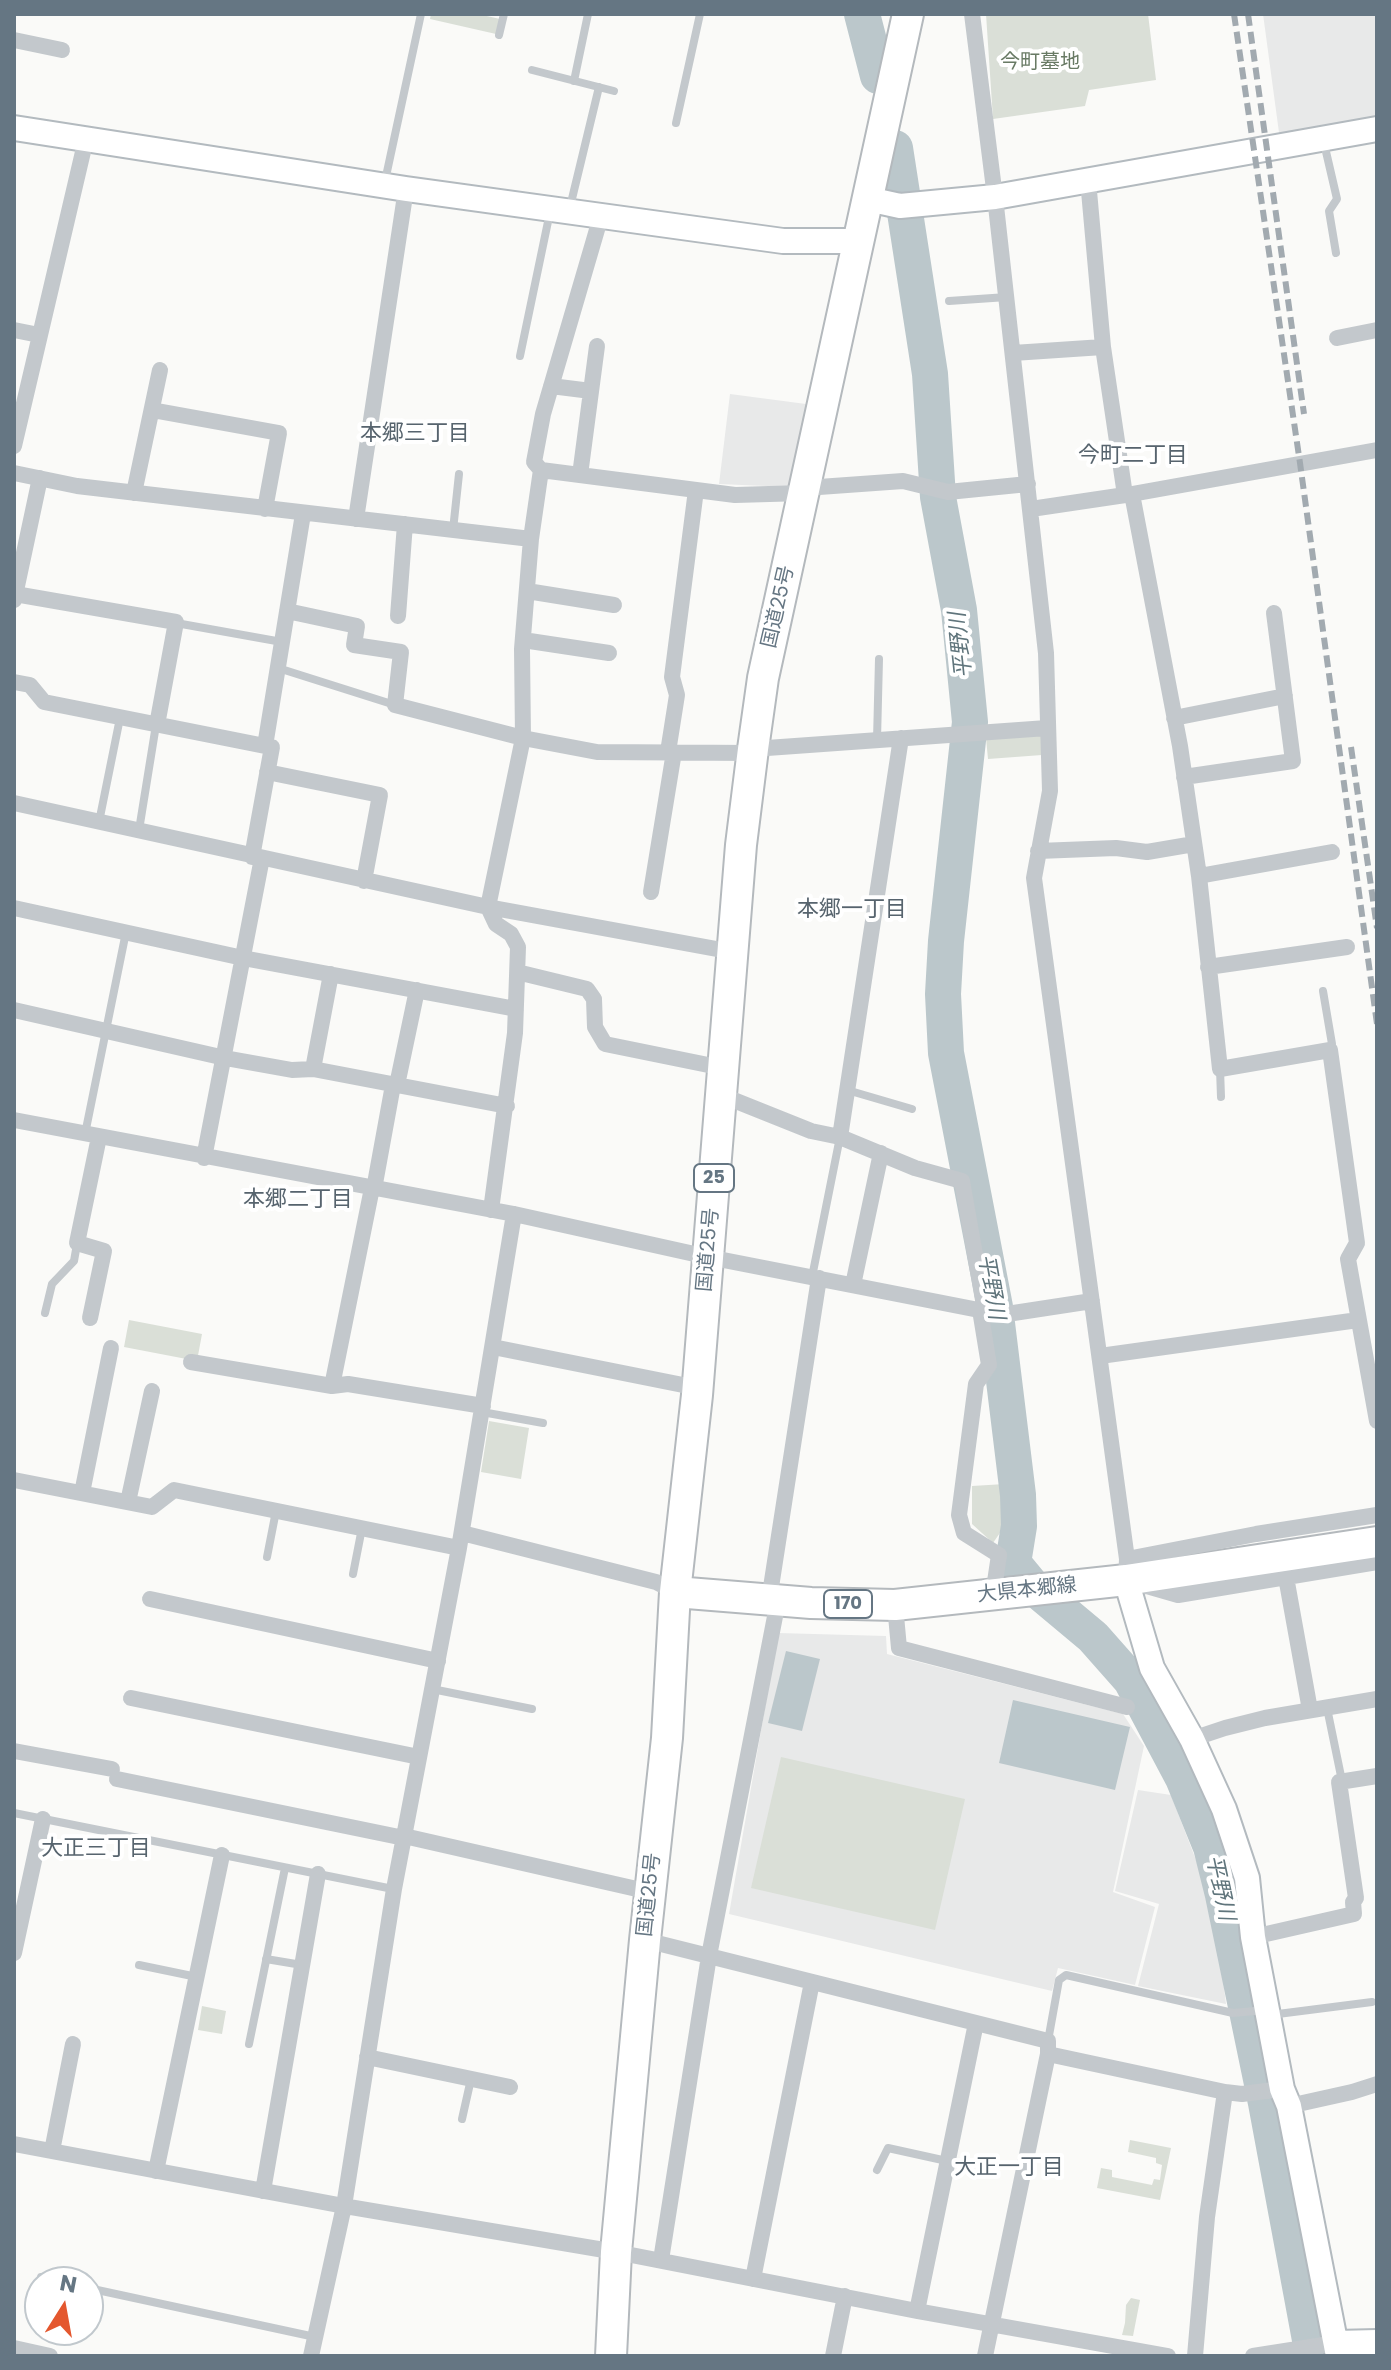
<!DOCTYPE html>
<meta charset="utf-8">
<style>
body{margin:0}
#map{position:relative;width:1391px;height:2370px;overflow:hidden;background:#fafaf8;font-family:Poppins,sans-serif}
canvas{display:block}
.frame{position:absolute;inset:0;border:16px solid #657683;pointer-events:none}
.north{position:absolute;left:24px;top:2266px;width:80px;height:80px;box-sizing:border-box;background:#fff;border:2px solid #c1c8cd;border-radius:50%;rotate:11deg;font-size:22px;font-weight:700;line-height:32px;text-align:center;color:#657683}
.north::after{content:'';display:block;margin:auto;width:28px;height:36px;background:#e4572e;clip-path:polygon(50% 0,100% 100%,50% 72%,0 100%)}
</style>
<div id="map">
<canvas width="1391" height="2370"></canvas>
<div class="frame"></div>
<div class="north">N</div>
</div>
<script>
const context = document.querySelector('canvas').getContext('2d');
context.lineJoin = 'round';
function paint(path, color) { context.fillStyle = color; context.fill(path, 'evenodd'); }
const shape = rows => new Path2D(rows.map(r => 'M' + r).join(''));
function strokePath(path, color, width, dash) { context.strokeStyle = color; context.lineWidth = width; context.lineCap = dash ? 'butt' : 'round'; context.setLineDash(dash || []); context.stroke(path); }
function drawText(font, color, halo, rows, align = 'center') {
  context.font = font + ' Poppins,"Noto Sans JP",sans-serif'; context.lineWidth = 8; context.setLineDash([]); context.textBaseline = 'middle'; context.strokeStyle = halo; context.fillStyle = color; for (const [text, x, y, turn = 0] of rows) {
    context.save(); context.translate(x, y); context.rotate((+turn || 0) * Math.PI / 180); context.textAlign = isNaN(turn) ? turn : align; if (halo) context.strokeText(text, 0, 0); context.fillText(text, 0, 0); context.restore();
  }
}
paint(shape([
 [1263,14,1377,14,1377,122,1280,140],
 [730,394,806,404,789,487,719,484],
 [778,1633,886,1636,887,1654,1123,1714,1144,1746,1113,1892,1155,1907,1135,1985,1058,1968,1052,1991,729,1914],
 [1138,1790,1171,1795,1214,1907,1226,2004,1138,1986,1159,1904,1115,1891]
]), '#e8e9e9');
paint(shape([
 [431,14,478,14,500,19,496,34,430,19],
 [986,14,1148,14,1156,80,1089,90,1085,106,993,119],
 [1041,734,1042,755,988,759,986,738],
 [129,1320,202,1334,197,1361,124,1347],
 [489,1421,529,1428,521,1479,481,1472],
 [1005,1484,1006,1524,993,1543,972,1524,972,1486],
 [781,1757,965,1799,935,1930,751,1888],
 [202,2006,226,2011,222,2034,198,2030],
 [1130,2140,1171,2148,1160,2200,1097,2188,1101,2168,1112,2170,1112,2177,1152,2185,1154,2179,1160,2180,1162,2165,1156,2163,1156,2158,1128,2152],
 [1131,2298,1140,2300,1133,2336,1122,2335,1125,2323,1126,2305]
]), '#dadfd7');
paint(shape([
 [786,1651,820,1659,802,1731,768,1723],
 [1013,1700,1130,1727,1115,1790,999,1763]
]), '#bbc7cb');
strokePath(shape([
 [862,14,878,76],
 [895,148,930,374,938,497,959,610,970,722,946,941,943,994,946,1053,995,1307,1018,1495,1019,1526,1013,1563,1032,1586,1093,1637,1131,1680,1183,1778,1211,1847,1223,1895,1266,2103,1313,2356]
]), '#bbc7cb', 36);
const secondary = shape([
 [14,128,406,189,783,241,859,241],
 [868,199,900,206,995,197,1377,129],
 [1126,1580,1152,1668,1192,1739,1224,1809,1247,1878,1253,1937,1267,2010,1282,2089,1289,2106,1338,2356],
 [1336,2343,1377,2342]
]);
const highway = shape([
 [675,1592,811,1603,895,1605,1126,1580,1377,1542],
 [611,2356,616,2252,645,1940,667,1738,675,1592,697,1395,741,845,753,749,763,678,908,14]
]);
strokePath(secondary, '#b3babf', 28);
strokePath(highway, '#b4b9bd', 34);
strokePath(shape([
 [499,35,504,14],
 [532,70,614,91],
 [574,81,588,14],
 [676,123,700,14],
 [1324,143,1337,199,1329,211,1336,253],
 [385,181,421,14],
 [570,207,599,87],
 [949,301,1007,297],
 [520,356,550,212],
 [453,530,459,474],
 [176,623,282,642],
 [278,668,395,705],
 [877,740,879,659],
 [99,822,120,718],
 [139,830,156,725],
 [1323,991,1332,1044,1330,1050],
 [1220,1069,1221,1097],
 [847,1090,912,1109],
 [85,1134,126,932],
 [812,1277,840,1137],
 [45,1313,52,1284,74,1261,77,1244],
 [482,1412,543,1423],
 [267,1557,276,1511],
 [353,1574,362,1528],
 [432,1689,532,1709],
 [1327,1708,1342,1781],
 [14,1813,393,1889],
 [266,1959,302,1965],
 [139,1965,197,1977],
 [1270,2015,1372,2002],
 [1048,2041,1059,1980,1066,1975,1233,2013,1266,2010],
 [249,2044,285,1868],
 [462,2119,471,2079],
 [877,2170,888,2148,947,2161],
 [41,2277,62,2282],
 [88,2288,315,2337]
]), '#c3c8cc', 8);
strokePath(shape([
 [972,14,995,197,1046,653,1050,791,1034,878,1127,1559,1126,1580,1178,1595,1377,1562],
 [14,40,62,50],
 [1088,180,1103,347,1125,495],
 [14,330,39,335],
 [1337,338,1377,330],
 [1013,353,1103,347],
 [551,386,591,391],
 [152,410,279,433,265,509],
 [14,446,86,139],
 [541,470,534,462,543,414,601,216],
 [14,473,77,486,531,539],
 [580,475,597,346],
 [805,488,903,481,948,492,1028,484],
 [134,493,160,370],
 [1132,494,1180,746,1199,876,1220,1069,1330,1050,1357,1243,1348,1259,1377,1421],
 [1031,509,1132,494,1377,450],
 [356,519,406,189],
 [527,591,614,605],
 [15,594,176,622,157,725],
 [14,600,40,478],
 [287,611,357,626,354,645,401,652,395,705,523,738,597,752,752,753],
 [398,616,405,524],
 [523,640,609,653],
 [14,682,30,685,44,702,265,746],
 [1174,718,1285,696],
 [753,749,1047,728],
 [668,752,677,695,672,677,696,490],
 [267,772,380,795,364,881],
 [1184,777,1293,761,1274,613],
 [14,803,488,907,733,952],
 [1038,851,1116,848,1147,852,1194,844],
 [252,857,272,747,265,746,303,514],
 [1199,876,1332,852],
 [651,892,674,752],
 [14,908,243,958,516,1009],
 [1208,967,1347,947],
 [517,972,587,989,594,999,595,1027,605,1044,723,1068],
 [14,1010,225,1058,292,1070,313,1069,507,1106],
 [313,1069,331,974],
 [397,1085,417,990],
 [721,1095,811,1131,840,1137,915,1168,962,1181,985,1311],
 [14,1120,514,1214,708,1257,989,1312,1007,1314,1092,1301],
 [840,1137,901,738],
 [204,1158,262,858],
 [374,1189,393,1085],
 [491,1210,515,1033,518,947,511,934,496,924,488,907,523,738,522,649,531,539,541,470,735,495,804,493],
 [853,1285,881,1153],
 [980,1310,989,1365,976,1384,959,1515,964,1533,999,1555,993,1595],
 [90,1318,104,1251,77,1243,99,1137],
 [493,1347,698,1388],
 [1100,1356,1358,1320],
 [191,1362,332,1386,348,1384,483,1406],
 [332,1386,372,1188],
 [14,1480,152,1507,174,1490,459,1548],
 [82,1493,111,1348],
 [128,1502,152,1391],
 [462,1533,656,1582,675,1592],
 [1127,1559,1256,1534,1377,1515],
 [1286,1577,1310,1710],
 [150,1599,438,1661],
 [769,1600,819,1278],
 [895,1605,899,1648,1127,1707],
 [131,1698,419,1757],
 [1192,1739,1225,1728,1265,1718,1377,1699],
 [14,1751,112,1769],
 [117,1779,404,1838],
 [404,1836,650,1892],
 [1253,1937,1354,1914,1353,1902,1356,1898,1339,1782,1377,1776],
 [645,1940,1048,2041,1048,2054,985,2356],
 [14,1953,43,1819],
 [1048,2054,1225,2092,1242,2094,1282,2089],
 [367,2057,510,2087],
 [1289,2106,1352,2092,1377,2084],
 [14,2144,344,2206,616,2252,917,2311,1168,2356],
 [52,2151,73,2044],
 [156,2171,222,1855],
 [263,2191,318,1874],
 [661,2260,709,1956,778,1601],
 [753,2279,812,1982],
 [917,2311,976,2023],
 [14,2348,50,2356],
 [311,2356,344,2206,394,1889,459,1548,514,1214],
 [833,2356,845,2296],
 [1195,2356,1207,2217,1225,2092],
 [1253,2356,1336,2343]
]), '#c3c8cc', 16);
strokePath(secondary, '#fff', 24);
strokePath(highway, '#fff', 30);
strokePath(shape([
 [1234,14,1300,463,1377,1024],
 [1248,14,1304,414],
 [1351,747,1377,928]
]), '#a2aab0', 6, [12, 6]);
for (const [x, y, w] of [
 [714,1178,40],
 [848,1604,48]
]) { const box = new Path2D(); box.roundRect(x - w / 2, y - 14, w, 28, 6); context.fillStyle = '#fff'; context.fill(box); strokePath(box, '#657683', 2); }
drawText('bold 18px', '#657683', null, [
 ["25",714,1178],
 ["170",848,1604]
]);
drawText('20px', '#687a64', '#fff', [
 ["今町墓地",1040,63]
]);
drawText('20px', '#657683', '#fff', [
 ["国道25号",779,607,-77],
 ["国道25号",709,1250,-85],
 ["大県本郷線",1027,1591,-6],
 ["国道25号",650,1895,-84]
]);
drawText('22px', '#57646e', '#fff', [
 ["本郷三丁目",415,434],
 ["今町二丁目",1133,456],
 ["本郷一丁目",852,910],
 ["本郷二丁目",298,1200],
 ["大正三丁目",96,1849],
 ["大正一丁目",1009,2168]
]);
drawText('italic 22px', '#60757c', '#fff', [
 ["平野川",962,645,-96],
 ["平野川",990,1287,80],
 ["平野川",1219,1888,78]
]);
</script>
